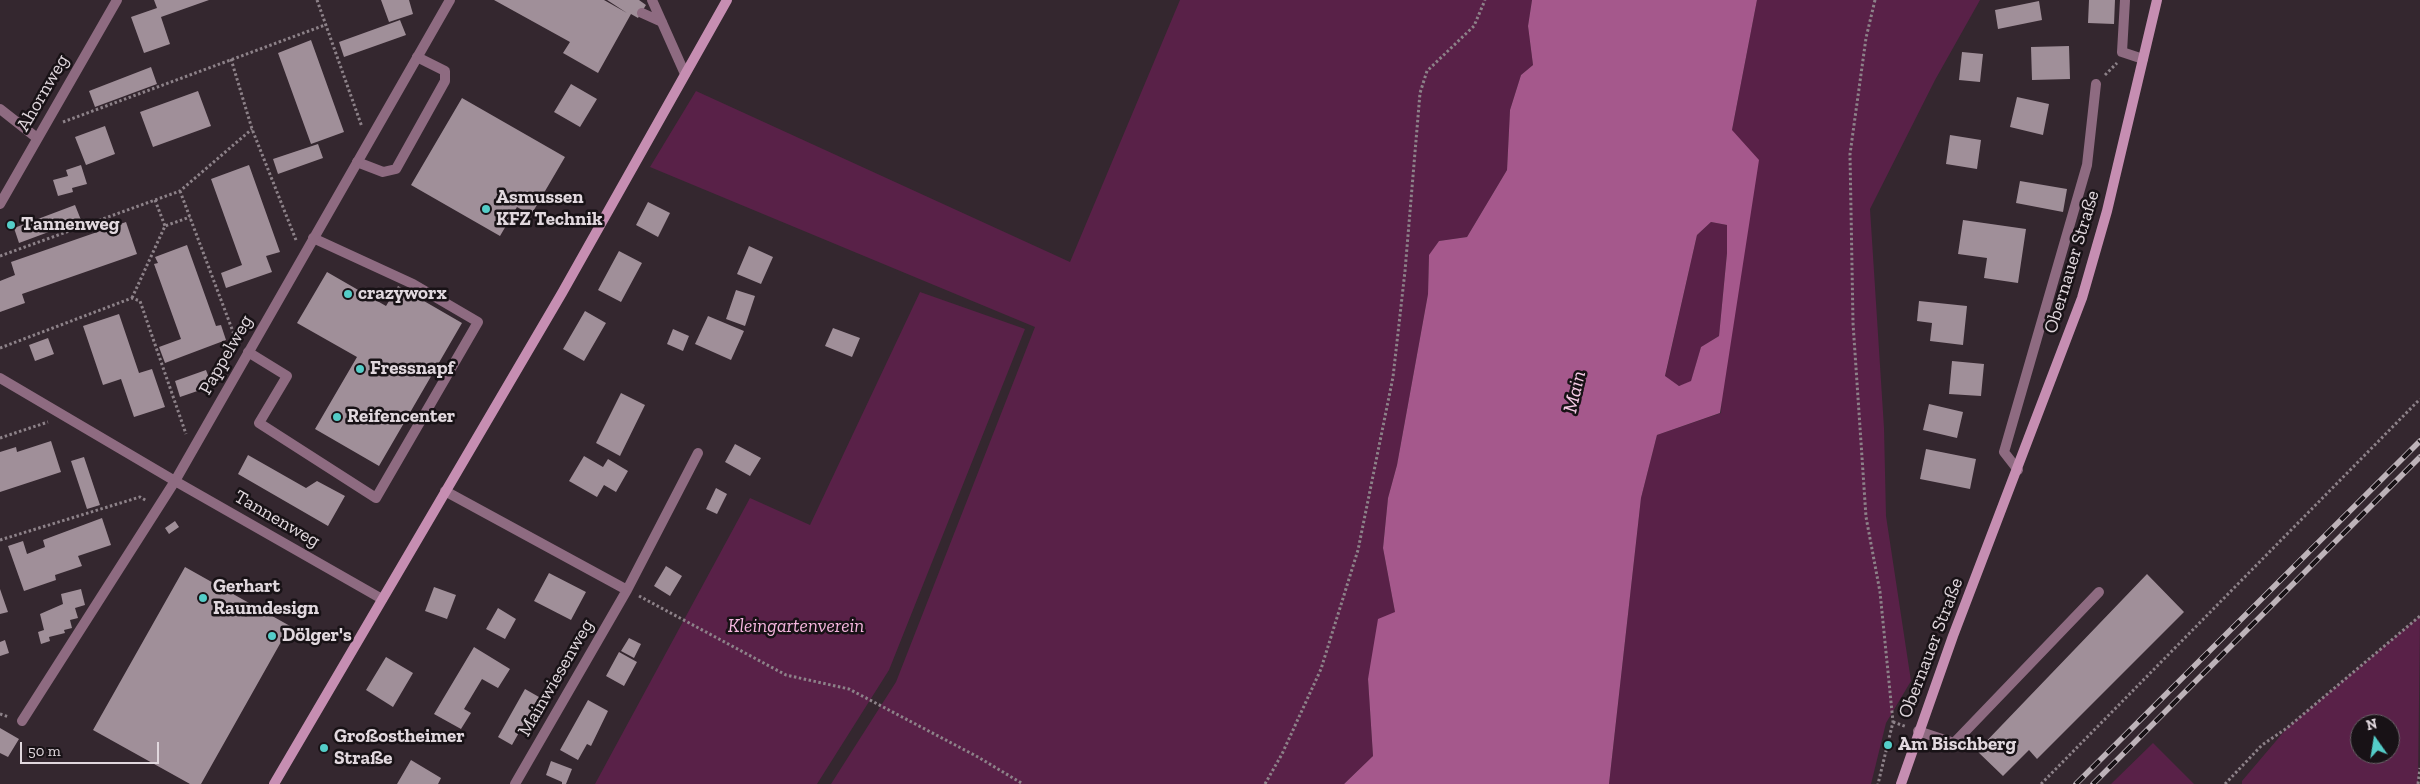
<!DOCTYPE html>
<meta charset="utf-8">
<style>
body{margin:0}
#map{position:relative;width:2420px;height:784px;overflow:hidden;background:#34272f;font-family:"Zilla Slab",serif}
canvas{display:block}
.north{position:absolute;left:2350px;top:714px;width:50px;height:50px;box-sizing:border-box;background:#181216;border:1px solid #686166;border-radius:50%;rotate:347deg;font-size:14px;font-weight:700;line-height:20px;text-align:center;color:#e1d8de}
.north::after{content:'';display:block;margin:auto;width:18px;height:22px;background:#54cdc8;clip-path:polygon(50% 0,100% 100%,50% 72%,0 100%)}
.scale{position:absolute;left:20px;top:742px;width:139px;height:22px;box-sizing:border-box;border:2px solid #e1d8de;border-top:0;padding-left:6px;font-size:15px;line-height:18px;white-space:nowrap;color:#e1d8de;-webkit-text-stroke:4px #181216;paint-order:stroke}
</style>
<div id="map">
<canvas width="2420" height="784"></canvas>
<div class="north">N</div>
<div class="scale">50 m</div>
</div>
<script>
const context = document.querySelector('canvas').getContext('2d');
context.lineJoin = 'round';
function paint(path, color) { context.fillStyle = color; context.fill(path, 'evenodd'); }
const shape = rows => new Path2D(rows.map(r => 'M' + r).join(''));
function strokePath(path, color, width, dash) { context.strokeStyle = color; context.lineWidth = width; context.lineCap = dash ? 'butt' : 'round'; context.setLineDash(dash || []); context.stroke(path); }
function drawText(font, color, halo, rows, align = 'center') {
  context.font = font + ' "Zilla Slab",serif'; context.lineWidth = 5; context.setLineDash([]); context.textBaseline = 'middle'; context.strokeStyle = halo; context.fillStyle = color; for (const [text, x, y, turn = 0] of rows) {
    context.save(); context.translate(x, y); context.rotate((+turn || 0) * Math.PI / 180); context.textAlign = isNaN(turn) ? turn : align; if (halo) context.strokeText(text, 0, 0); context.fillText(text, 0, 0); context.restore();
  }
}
paint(shape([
 [1180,0,1532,0,1528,26,1533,65,1521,75,1510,110,1507,170,1467,237,1439,241,1429,256,1428,294,1397,465,1388,498,1383,548,1395,612,1368,679,1373,756,1344,784,831,784,896,682,1035,327,650,167,696,91,1070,262],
 [1757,0,1980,0,1935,80,1870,209,1884,428,1886,516,1911,681,1886,723,1871,784,1609,784,1641,498,1657,435,1721,413,1732,130],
 [1711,222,1727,225,1727,253,1719,336,1701,347,1691,382,1679,386,1665,377,1697,235],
 [920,292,1025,329,889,670,817,784,595,784,750,498,810,525],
 [2420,616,2418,784,2242,784,2242,781,2287,728],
 [2360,724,2390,724,2390,754,2360,754],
 [2153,743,2194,784,2111,784]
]), '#592148');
paint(shape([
 [1532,0,1757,0,1732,130,1759,160,1720,413,1657,435,1641,498,1609,784,1344,784,1373,756,1368,679,1378,619,1395,612,1383,548,1388,498,1397,465,1428,294,1429,255,1439,241,1467,237,1507,170,1510,110,1521,75,1533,65,1528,26],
 [1711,222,1727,225,1727,253,1719,336,1701,347,1691,381,1679,386,1665,376,1697,235]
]), '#a5588c');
paint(shape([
 [154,0,209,0,161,17,170,44,144,53,131,17,157,8],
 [381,0,409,0,413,14,389,22],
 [494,0,604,0,627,13,607,0,639,0,646,5,638,18,631,14,598,73,563,53,570,42],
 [2089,0,2115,0,2114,24,2088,23],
 [2039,1,2042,20,1998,29,1995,10],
 [400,20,406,35,344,57,339,42],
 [311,40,344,132,311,144,278,53],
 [2069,46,2070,79,2032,80,2031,47],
 [1962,52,1983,54,1980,82,1959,80],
 [151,67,157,84,95,107,89,91],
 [571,84,597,99,580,127,554,112],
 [198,91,211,126,153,147,140,112],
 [2017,97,2049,104,2043,135,2010,127],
 [462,98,565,157,531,215,517,207,500,236,411,185],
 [105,126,115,154,86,165,75,137],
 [1950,135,1981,140,1977,169,1946,164],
 [318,144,323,158,278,174,273,159],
 [81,165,87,184,72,188,73,192,58,196,53,180,68,176,66,170],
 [249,165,280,252,266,256,272,272,226,288,221,273,242,265,211,179],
 [2020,181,2067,189,2063,212,2016,203],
 [648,202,670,213,658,237,636,225],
 [75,205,81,220,19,243,14,228],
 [1963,220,2026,229,2018,283,1984,278,1987,258,1958,254],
 [126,222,137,254,22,294,25,303,0,312,0,281,15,275,11,262],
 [187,245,216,326,221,325,226,340,165,363,159,347,181,339,154,264,158,263,155,257],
 [749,246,773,257,761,284,737,274],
 [619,251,642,263,621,302,598,290],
 [327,272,386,306,398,286,462,323,379,466,315,429,357,357,297,323],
 [736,290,755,296,745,326,726,319],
 [1919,301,1967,306,1963,345,1930,341,1932,323,1917,321],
 [585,311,606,323,584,361,563,349],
 [119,314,139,373,152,369,165,407,134,417,121,379,103,385,83,326],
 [708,316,744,331,731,360,695,344],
 [833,328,860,338,852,357,825,346],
 [673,329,689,336,683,351,667,344],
 [48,338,54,354,35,361,29,345],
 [1952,361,1984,364,1981,396,1949,394],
 [206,370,212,386,180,397,175,381],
 [621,393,645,405,620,456,596,443],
 [1929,404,1963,412,1957,438,1923,430],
 [51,441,61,472,0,492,0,452,16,447,17,452],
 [735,444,761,458,750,476,725,462],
 [1926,449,1976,459,1970,489,1920,479],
 [248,455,306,488,317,481,345,496,328,526,238,474],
 [584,456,603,467,608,459,628,471,616,492,604,485,597,497,569,481],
 [84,457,100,505,87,509,71,461],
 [716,488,727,494,717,514,706,509],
 [102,518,111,545,78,556,82,566,55,575,56,580,24,591,8,546,23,541,27,554,45,547,43,540],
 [175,521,179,527,169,534,165,528],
 [666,566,682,576,670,596,654,586],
 [185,567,290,626,201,784,190,784,93,730],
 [549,573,586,592,571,620,534,601],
 [2147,574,2184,612,2037,759,2029,750,2003,776,1977,751],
 [434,587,456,595,447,619,425,611],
 [0,589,8,612,0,614],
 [81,589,85,605,75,608,78,618,70,620,72,628,64,630,65,633,49,637,50,641,41,644,38,632,44,630,40,614,63,604,61,594],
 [498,608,516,619,505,639,486,629],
 [629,638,641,644,634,658,621,651],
 [5,640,9,653,0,656,0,642],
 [474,647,510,669,498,688,482,679,464,709,471,713,461,729,434,714],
 [619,652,637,662,624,686,606,676],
 [386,657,413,673,393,707,366,690],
 [525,689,539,697,512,745,498,737],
 [588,700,608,711,591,746,587,744,578,760,560,750],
 [0,728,19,739,8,757,0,753],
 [411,760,441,778,438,784,397,784],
 [551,761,572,769,566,784,562,784,562,782,546,775]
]), '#a08f99');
strokePath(shape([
 [317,0,362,127],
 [1875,0,1866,38,1850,154,1853,323,1866,517,1880,592,1893,722,1878,784],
 [231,59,252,129,296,240],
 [2105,75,2117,63],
 [63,122,325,25],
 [180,191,238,345],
 [155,200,165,226],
 [0,256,180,191,252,129],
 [132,298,165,226,190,217],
 [0,348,132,298,140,301,186,434],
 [0,438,48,422],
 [0,540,140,497,147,501],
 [639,596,786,675,849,689,978,757,1023,784],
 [0,714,9,717],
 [1893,722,1907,727],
 [1265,784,1282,754,1321,669,1358,550,1393,377,1405,271,1420,93,1427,71,1474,26,1485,0],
 [2041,784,2420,399],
 [2225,784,2262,745,2287,728,2420,616],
 [2418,784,2420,768]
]), '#8d8289', 3, [2.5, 2.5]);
strokePath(shape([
 [652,0,685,74],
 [642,13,662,22],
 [357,162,383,172,396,169,445,81,445,71,417,57],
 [248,352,287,376,259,423,376,498,478,322,413,284,313,238],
 [1918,731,1954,743,2099,592]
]), '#8e6b81', 10);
strokePath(shape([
 [2125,0,2122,52,2143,59],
 [0,109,37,138],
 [0,378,175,481,382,599],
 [2018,470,2004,452,2087,165,2096,84],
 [445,491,627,590],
 [22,721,175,481,450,0],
 [515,784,627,590,698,453]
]), '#8e6b81', 10);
strokePath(shape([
 [0,204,117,0]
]), '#8e6b81', 10);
strokePath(shape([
 [274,784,562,293,727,0],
 [1901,784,1953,636,2082,298,2107,211,2157,0]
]), '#c68eb2', 10);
const rail = shape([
 [2076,784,2420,441],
 [2093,784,2420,457]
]);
strokePath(rail, '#bdb3b9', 5.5);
strokePath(rail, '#181216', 4, [11]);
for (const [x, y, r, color] of [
 [486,209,5,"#54cdc8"],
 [11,225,5,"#54cdc8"],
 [348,294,5,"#54cdc8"],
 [360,369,5,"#54cdc8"],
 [337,417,5,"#54cdc8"],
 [203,598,5,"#54cdc8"],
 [272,636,5,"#54cdc8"],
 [1888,745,5,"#54cdc8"],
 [324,748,5,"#54cdc8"]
]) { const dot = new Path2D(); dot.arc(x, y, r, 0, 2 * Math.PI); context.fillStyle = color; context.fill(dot); strokePath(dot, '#181216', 2); }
drawText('19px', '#e1d8de', '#181216', [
 ["Ahornweg",43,93,-60],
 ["Obernauer Straße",2072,262,-73],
 ["Pappelweg",226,355,-60],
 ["Tannenweg",277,519,30],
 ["Obernauer Straße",1931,648,-69],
 ["Mainwiesenweg",556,678,-60]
]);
drawText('bold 19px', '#e1d8de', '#181216', [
 ["Asmussen",496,198],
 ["KFZ Technik",496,220],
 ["Tannenweg",21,225],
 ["crazyworx",358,294],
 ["Fressnapf",370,369],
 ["Reifencenter",347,417],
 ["Gerhart",213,587],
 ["Raumdesign",213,609],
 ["Dölger's",282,636],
 ["Großostheimer",334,737],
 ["Straße",334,759],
 ["Am Bischberg",1898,745]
], 'left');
drawText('italic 19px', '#f7b7e0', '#181216', [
 ["Kleingartenverein",796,627]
]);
drawText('italic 20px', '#f9cde8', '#181216', [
 ["Main",1575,392,-77]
]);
</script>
